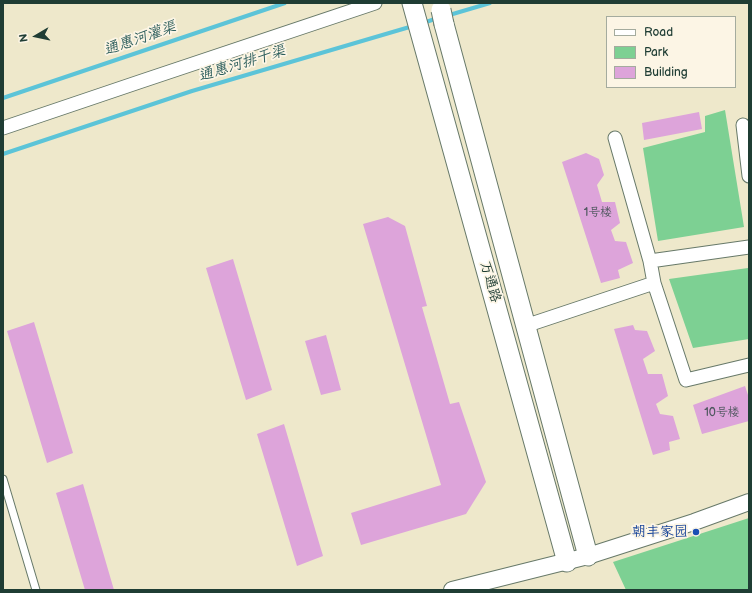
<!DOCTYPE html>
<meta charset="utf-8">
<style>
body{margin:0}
#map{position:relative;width:752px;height:593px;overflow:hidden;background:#eee8cb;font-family:"Balsamiq Sans",sans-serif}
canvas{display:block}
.frame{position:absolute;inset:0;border:4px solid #1f3d34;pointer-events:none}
.legend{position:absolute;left:606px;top:16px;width:130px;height:72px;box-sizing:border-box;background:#fcf5e5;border:1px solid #a4ab9e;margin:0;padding:5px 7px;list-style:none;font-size:12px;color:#1f3d34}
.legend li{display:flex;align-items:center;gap:8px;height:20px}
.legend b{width:20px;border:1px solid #a4ab9e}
.north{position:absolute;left:16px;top:16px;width:40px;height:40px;-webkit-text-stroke:3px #fcf5e5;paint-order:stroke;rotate:261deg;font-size:11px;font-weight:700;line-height:16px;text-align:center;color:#1f3d34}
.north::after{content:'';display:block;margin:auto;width:14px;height:18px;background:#1f3d34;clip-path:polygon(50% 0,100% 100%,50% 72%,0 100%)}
</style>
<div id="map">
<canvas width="752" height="593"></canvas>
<div class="frame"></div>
<ul class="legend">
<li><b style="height:5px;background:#fff"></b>Road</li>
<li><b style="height:11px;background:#7dd093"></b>Park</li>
<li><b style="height:11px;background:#dda4da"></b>Building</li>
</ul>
<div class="north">N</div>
</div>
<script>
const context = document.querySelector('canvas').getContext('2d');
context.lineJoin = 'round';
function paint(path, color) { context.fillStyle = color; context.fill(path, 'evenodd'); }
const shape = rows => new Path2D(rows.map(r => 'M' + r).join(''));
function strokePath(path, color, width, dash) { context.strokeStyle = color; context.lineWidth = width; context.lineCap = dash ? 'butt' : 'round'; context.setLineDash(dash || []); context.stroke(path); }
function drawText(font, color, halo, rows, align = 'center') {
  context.font = font + ' "Balsamiq Sans","LXGW WenKai TC",sans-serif'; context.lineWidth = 3.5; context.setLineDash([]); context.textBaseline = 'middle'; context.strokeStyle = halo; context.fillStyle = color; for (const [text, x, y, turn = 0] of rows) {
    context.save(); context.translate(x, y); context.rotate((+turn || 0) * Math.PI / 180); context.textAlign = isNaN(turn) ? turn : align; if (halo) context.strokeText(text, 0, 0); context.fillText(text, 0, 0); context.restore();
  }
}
paint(shape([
 [725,110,744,227,658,241,643,148,705,132,705,116],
 [748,268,749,279,749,339,693,348,669,279],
 [749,518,749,590,626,590,613,562]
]), '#7dd093');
strokePath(shape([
 [446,16,490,3],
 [423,23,438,18],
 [3,98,285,3],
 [3,154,192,91,413,26]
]), '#5cc4d8', 4);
paint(shape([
 [699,112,702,129,644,140,642,123],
 [586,153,599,159,604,175,597,185,602,202,615,202,620,223,611,230,615,241,626,242,633,263,618,270,620,278,601,283,562,162],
 [388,217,405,226,427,306,422,307,450,404,459,402,486,482,466,514,361,545,351,513,441,485,363,224],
 [233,259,272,390,246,400,206,268],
 [34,322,73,453,47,463,7,331],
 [633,325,635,330,647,331,655,351,643,359,648,374,662,374,668,396,656,404,660,414,673,416,680,439,669,442,670,450,653,455,614,329],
 [326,335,341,390,321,395,305,341],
 [745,386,749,398,749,421,702,434,693,405],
 [284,424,323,556,297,566,257,434],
 [83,484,114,590,85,590,56,493]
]), '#dda4da');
const service = shape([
 [3,479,36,590]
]);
const minor = shape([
 [743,125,749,176],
 [3,128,139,82,375,3],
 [615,138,650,261],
 [654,283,686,380,749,365],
 [525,326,654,283,650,261,749,247]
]);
const tertiary = shape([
 [452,590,588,556,694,522,749,502]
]);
const secondary = shape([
 [412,3,567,562],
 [444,24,588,556]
]);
strokePath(service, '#677969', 9);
strokePath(minor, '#677969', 15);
strokePath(tertiary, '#677969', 18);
strokePath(secondary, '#677969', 21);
strokePath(service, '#fff', 7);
strokePath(minor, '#fff', 13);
strokePath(tertiary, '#fff', 16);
strokePath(secondary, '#fff', 19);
const secondaryBridge = shape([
 [441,10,444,24]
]);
strokePath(secondaryBridge, '#677969', 21, []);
strokePath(secondaryBridge, '#fff', 19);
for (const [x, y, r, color] of [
 [696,532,4,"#1a4fb4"]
]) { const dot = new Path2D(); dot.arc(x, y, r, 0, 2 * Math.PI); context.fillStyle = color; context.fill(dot); strokePath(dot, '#fcf5e5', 1.5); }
drawText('12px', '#4e575e', null, [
 ["1号楼",598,213],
 ["10号楼",722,413]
]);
drawText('14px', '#1f3d34', '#fcf5e5', [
 ["万通路",490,282,74]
]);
drawText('14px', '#164399', '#fcf5e5', [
 ["朝丰家园",688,532]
], 'right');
drawText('italic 15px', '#2e5f5d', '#fcf5e5', [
 ["通惠河灌渠",140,39,-19],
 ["通惠河排干渠",242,64,-17]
]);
</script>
